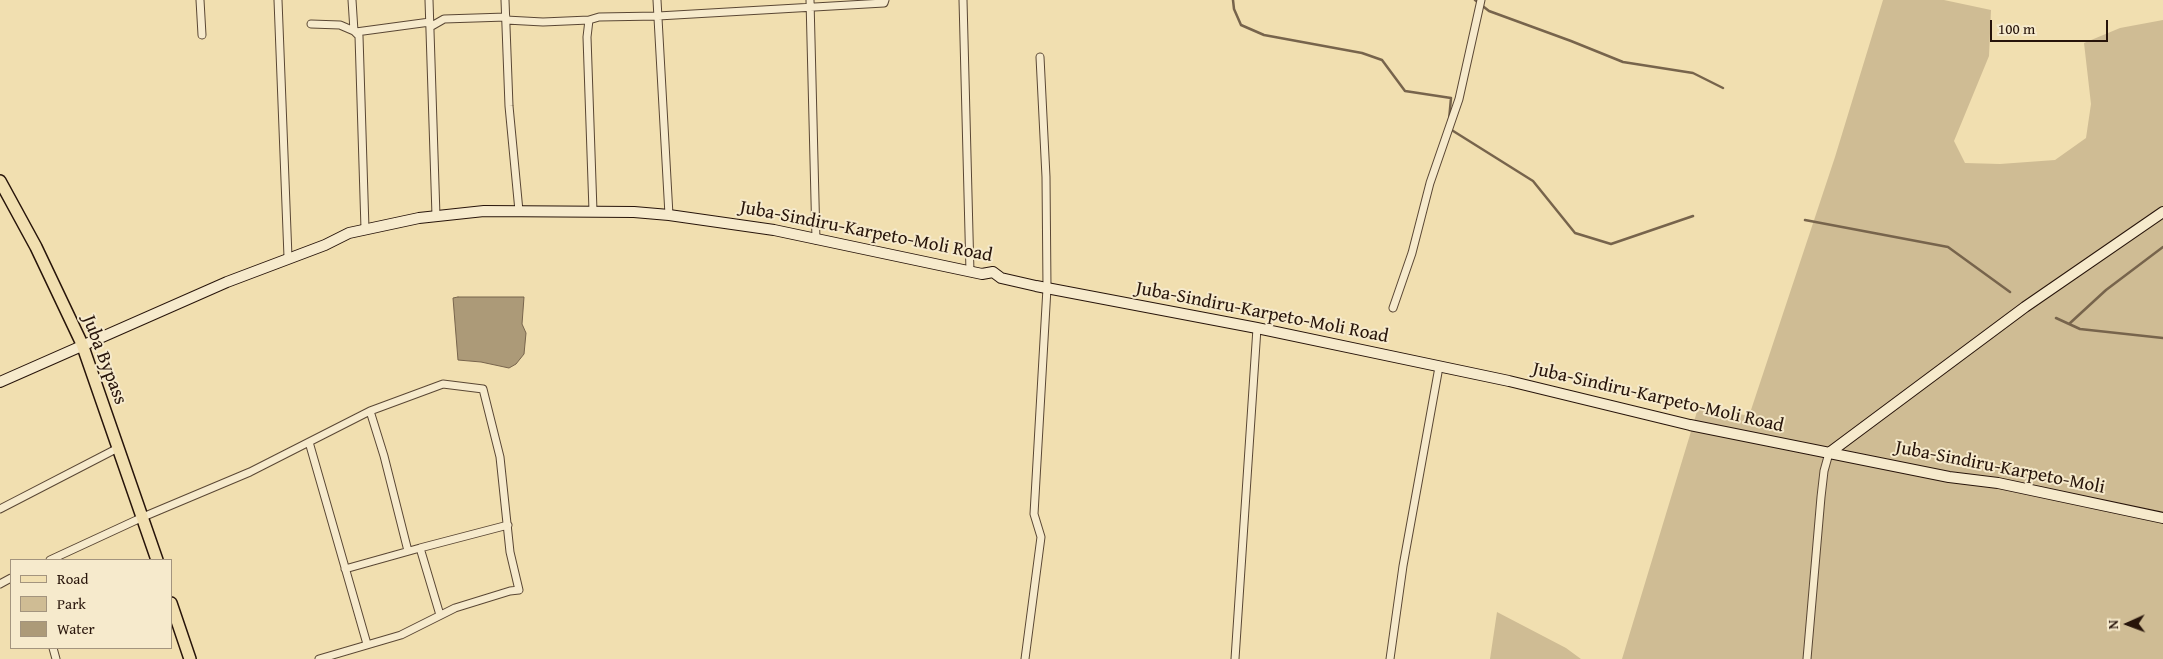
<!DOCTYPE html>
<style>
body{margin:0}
#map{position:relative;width:2163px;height:659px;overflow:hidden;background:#f1dfb0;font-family:"Gentium Book Plus",serif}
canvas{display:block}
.legend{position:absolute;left:10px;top:559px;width:162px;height:90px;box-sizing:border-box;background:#f6eacc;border:1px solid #a3947e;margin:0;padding:6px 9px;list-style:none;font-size:15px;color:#27140a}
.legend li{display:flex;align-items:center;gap:10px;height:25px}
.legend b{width:25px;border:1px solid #a3947e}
.north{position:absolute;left:2103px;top:599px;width:50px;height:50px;-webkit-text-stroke:4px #f6eacc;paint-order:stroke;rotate:268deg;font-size:14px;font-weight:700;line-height:20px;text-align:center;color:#27140a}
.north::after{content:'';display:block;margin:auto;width:18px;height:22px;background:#27140a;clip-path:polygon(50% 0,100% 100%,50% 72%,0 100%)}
.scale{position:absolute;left:1990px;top:20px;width:118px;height:22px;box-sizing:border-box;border:2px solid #27140a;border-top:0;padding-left:6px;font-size:15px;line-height:18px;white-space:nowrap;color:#27140a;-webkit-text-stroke:4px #f6eacc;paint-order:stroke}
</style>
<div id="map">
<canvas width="2163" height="659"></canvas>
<ul class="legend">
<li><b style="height:6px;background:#f1dfb0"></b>Road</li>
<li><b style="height:14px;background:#cfbc94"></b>Park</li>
<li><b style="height:14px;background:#ac9a78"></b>Water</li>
</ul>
<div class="north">N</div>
<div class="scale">100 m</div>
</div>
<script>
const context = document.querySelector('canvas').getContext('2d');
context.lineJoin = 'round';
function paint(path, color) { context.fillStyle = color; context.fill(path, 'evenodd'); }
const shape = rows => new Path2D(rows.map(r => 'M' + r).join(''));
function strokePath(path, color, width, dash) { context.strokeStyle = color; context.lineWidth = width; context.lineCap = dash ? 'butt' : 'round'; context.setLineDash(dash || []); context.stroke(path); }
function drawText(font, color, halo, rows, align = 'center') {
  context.font = font + ' "Gentium Book Plus",serif'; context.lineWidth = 4; context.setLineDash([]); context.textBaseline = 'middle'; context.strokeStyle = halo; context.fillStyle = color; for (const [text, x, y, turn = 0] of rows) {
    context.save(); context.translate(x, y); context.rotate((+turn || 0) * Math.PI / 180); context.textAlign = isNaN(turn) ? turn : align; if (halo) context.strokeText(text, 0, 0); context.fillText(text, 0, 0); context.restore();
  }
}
paint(shape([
 [1883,0,1944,0,1991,10,1989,56,1954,141,1965,163,2000,164,2055,160,2086,138,2091,104,2084,43,2120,28,2163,20,2163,659,1622,659,1699,405,1749,416,1835,157],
 [1497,612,1566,648,1581,659,1490,659]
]), '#cfbc94');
const water = shape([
 [458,297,524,297,522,324,526,333,524,354,516,364,509,368,481,362,458,360,453,298,458,297]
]);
paint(water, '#ac9a78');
strokePath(water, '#77644c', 1);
strokePath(shape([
 [1233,0,1234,9,1241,25,1264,35,1362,53,1382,60,1405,91,1451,98,1449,120],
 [1475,0,1489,11,1571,41,1623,62,1693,73,1723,88],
 [1450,129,1533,181,1575,233,1611,244,1693,216],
 [1805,220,1948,247,2010,292],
 [2056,318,2080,329,2163,338],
 [2069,324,2106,290,2163,247]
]), '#77644c', 2.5);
const minor = shape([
 [200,0,202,35],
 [278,0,288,257],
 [352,0,354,31],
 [429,0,436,216],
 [505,0,509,106,519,211],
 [657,0,669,215],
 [810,0,816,240],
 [963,0,970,272],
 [506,20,543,22,589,20],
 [311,24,340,25,354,31,359,36,365,229],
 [430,27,444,19,506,17],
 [356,32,430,22],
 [593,211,587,37,589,20,599,17,658,16,884,3,885,0],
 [1393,308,1412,253,1430,183,1459,99,1481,0],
 [370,411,384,456,408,551],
 [309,442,367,644],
 [0,509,118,448],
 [50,560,143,517,250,472,370,411,443,384,483,389,500,457,510,552,519,590,510,591,455,608,401,635,319,659],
 [345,569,420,548],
 [0,584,11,578],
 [440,615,420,548,508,525],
 [53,648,56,659],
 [1025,659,1041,537,1034,514,1047,288,1046,177,1040,57],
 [1235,659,1257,328],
 [1390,659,1403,566,1439,367],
 [1807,659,1821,497,1824,471,1829,453]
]);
const secondary = shape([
 [0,382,227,282,325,245,349,233,419,218,484,211,634,212,669,215,774,230,982,274,993,272,1001,278,1036,286,1257,328,1509,381,1690,425,1949,477,1998,483,2163,518],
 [1829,453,2025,307,2163,212]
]);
const primary = shape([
 [0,181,36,247,82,344,157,560],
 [171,603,190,659]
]);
strokePath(minor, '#5a4734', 9);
strokePath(secondary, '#27140a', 12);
strokePath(primary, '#27140a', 14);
strokePath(minor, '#f6eacc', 7);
strokePath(secondary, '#f6eacc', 10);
strokePath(primary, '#f1dfb0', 11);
drawText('19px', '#27140a', '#f6eacc', [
 ["Juba-Sindiru-Karpeto-Moli Road",866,232,11],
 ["Juba-Sindiru-Karpeto-Moli Road",1262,313,11],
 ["Juba Bypass",104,360,69],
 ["Juba-Sindiru-Karpeto-Moli Road",1658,398,13],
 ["Juba-Sindiru-Karpeto-Moli",2000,468,11]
]);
</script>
